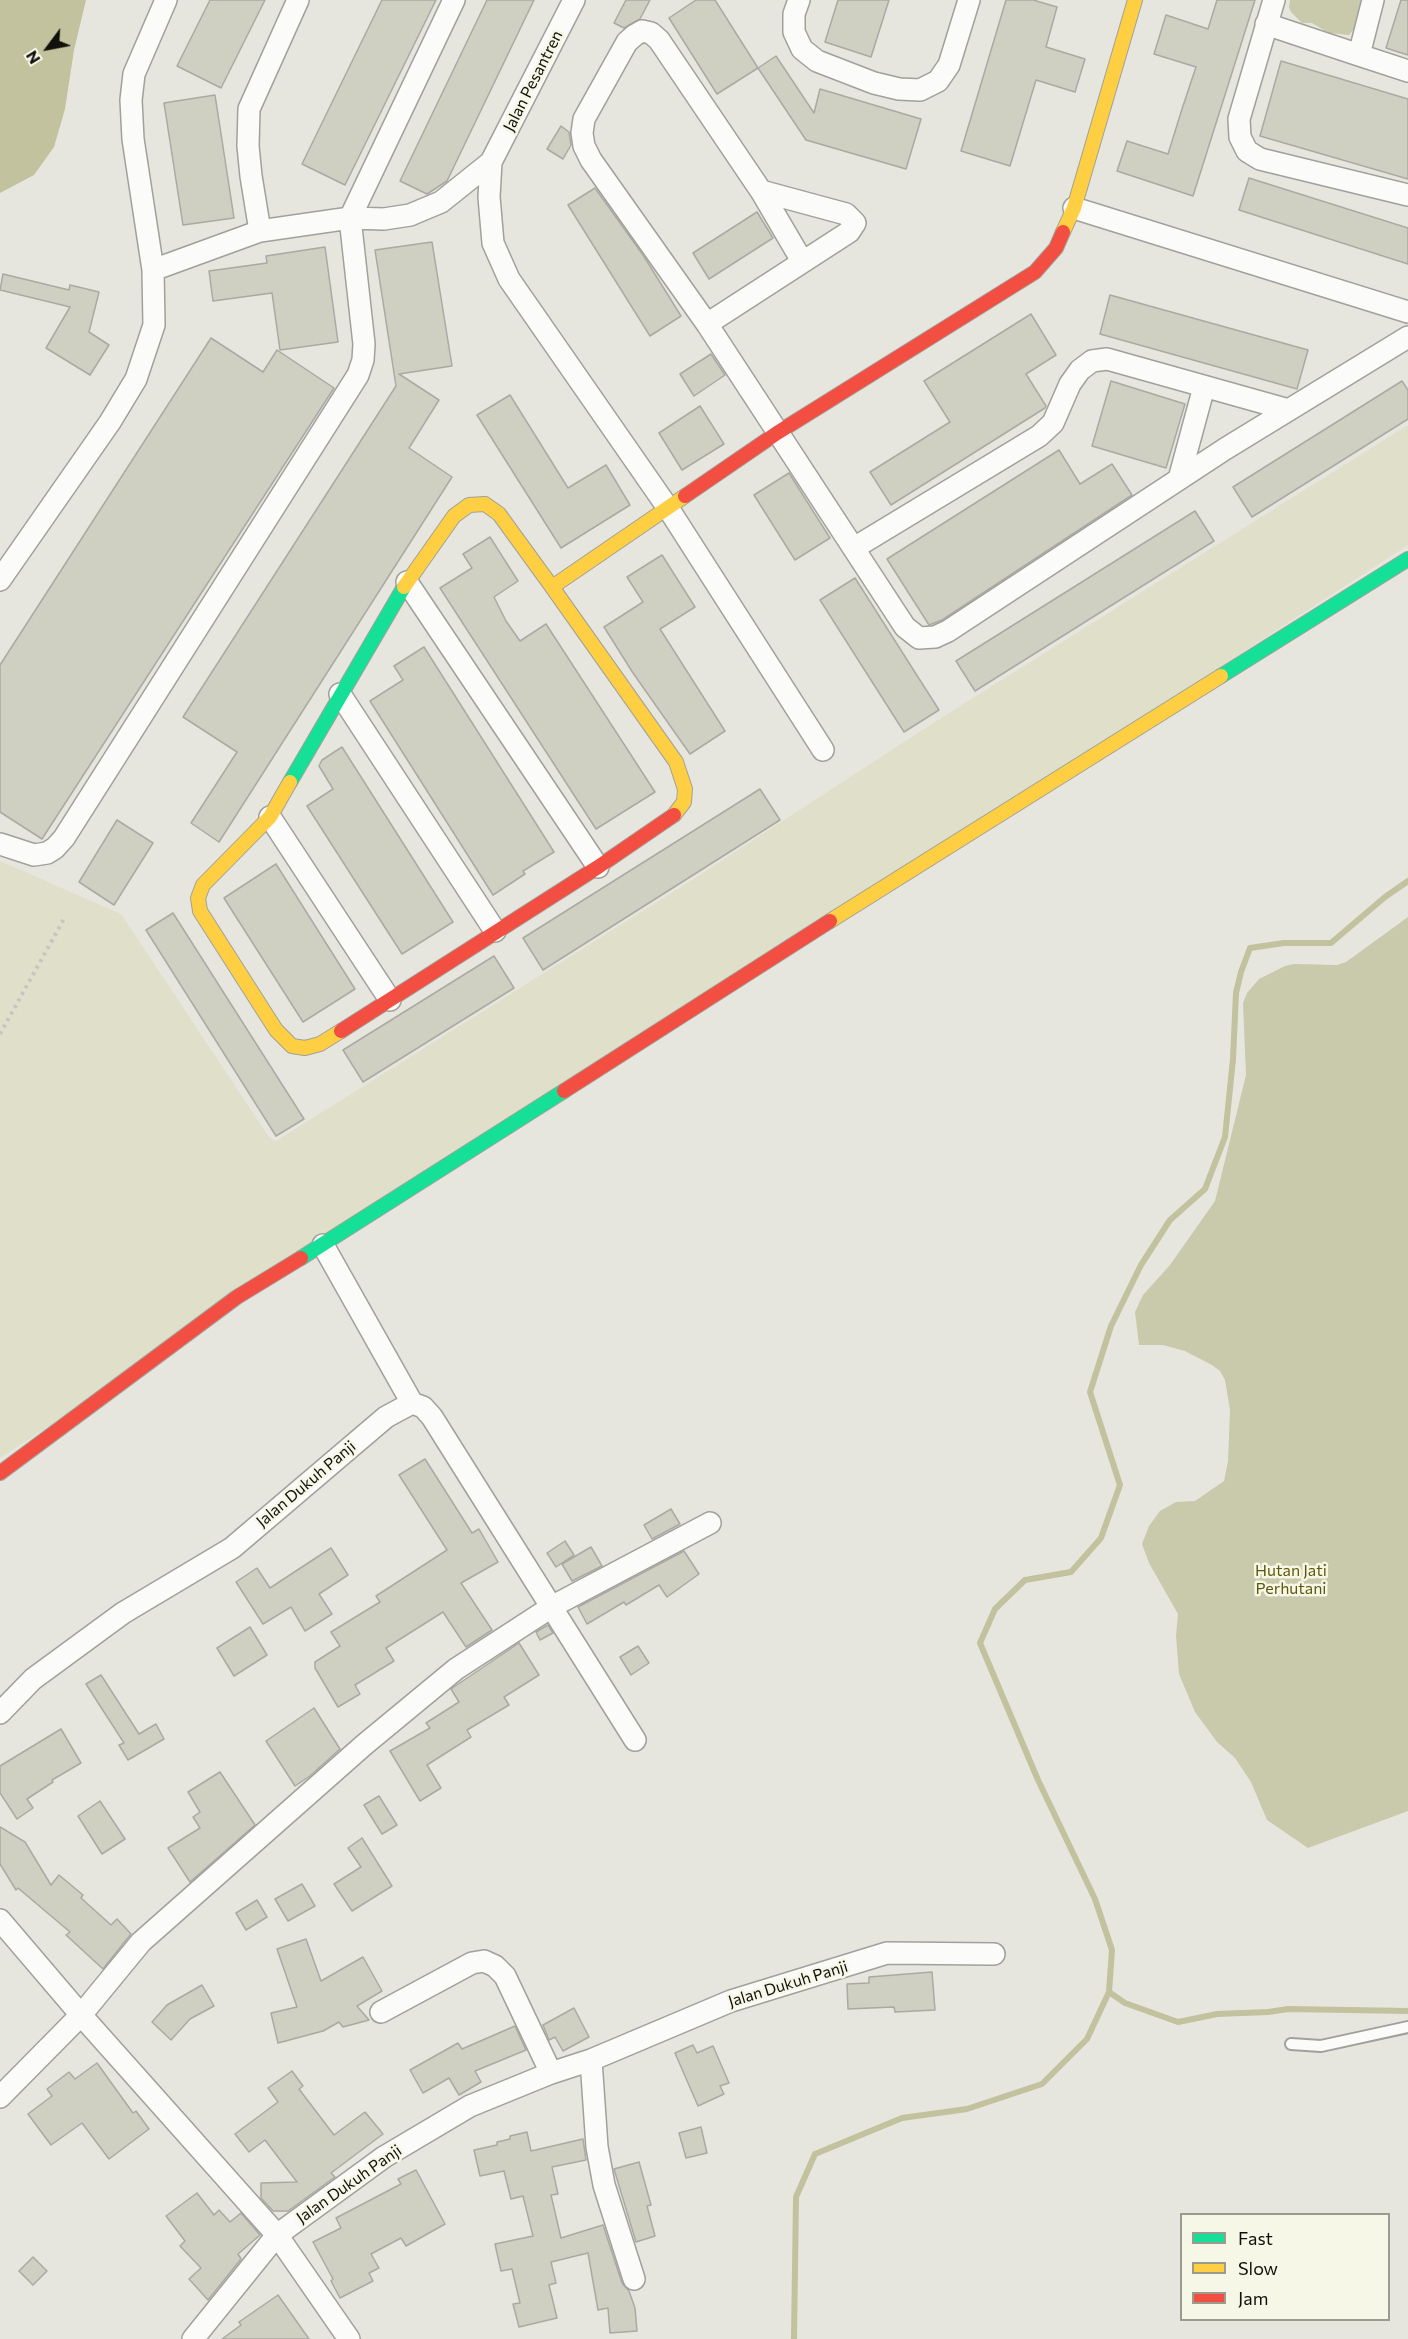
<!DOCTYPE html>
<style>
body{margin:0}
#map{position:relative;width:1408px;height:2339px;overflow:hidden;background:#e6e6de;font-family:Commissioner,sans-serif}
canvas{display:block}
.legend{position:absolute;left:1180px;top:2213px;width:210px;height:108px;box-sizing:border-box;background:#f7f7e8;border:2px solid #9b9b90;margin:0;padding:8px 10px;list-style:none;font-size:18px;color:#11110c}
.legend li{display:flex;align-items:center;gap:12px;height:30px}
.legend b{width:30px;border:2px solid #9b9b90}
.north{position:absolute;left:18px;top:18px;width:60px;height:60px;-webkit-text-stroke:4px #f7f7e8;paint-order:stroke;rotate:238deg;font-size:16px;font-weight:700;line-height:24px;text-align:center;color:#11110c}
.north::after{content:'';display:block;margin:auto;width:21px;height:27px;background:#11110c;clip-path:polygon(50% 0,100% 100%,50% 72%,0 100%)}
</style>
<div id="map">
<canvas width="1408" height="2339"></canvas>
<ul class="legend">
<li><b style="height:8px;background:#16e098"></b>Fast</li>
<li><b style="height:8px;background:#ffcf43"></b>Slow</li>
<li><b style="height:8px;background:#f24e42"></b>Jam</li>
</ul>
<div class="north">N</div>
</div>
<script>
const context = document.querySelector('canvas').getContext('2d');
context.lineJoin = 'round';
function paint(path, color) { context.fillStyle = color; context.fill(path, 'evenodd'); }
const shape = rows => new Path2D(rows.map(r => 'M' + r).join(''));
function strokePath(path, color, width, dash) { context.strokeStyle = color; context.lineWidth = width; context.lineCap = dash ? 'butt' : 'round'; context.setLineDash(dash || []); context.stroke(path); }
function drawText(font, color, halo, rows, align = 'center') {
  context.font = font + ' Commissioner,sans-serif'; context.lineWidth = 5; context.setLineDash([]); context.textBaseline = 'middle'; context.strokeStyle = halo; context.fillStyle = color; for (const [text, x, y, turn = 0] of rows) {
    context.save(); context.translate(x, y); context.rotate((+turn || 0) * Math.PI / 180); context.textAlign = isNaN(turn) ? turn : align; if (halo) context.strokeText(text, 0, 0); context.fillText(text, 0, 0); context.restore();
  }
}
paint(shape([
 [1408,425,1408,545,0,1458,0,861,121,914,269,1137,276,1141,689,882,930,725]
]), '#dfdfca');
paint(shape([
 [1290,0,1363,0,1359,23,1349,35,1329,33,1312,23,1302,23,1291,12,1289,7],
 [1408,917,1408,1811,1308,1848,1267,1820,1251,1782,1235,1758,1217,1742,1195,1712,1179,1674,1176,1636,1178,1614,1149,1563,1142,1544,1149,1526,1160,1511,1176,1502,1195,1501,1224,1481,1228,1461,1230,1410,1225,1380,1220,1371,1212,1365,1185,1351,1163,1345,1139,1345,1135,1312,1143,1295,1170,1265,1215,1201,1246,1075,1243,1003,1247,993,1259,979,1285,966,1294,964,1337,965,1346,962]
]), '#c9c9ab');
paint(shape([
 [0,0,86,0,74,50,65,109,54,147,34,175,0,193]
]), '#c2c29e');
strokePath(shape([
 [1109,1992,1125,2003,1178,2022,1217,2014,1268,2012,1288,2009,1408,2011],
 [794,2339,796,2197,815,2154,902,2118,967,2109,1042,2084,1087,2039,1109,1992,1112,1950,1095,1899,1038,1780,980,1643,995,1609,1025,1580,1071,1572,1101,1538,1120,1485,1090,1392,1111,1326,1141,1265,1170,1220,1205,1189,1225,1137,1233,1059,1236,993,1241,972,1250,948,1284,943,1331,943,1385,897,1408,881]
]), '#c2c29e', 6);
const building = shape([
 [210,0,265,0,221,88,177,66,210,0],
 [382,0,436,0,345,185,302,164,382,0],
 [487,0,534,0,447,181,427,194,400,181,487,0],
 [626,0,650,0,640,19,624,28,614,23,626,0],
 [696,0,715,0,758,68,717,94,669,18,696,0],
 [838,0,889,0,871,57,825,42,838,0],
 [1006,0,1033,0,1057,7,1046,47,1085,59,1075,92,1036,80,1010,166,961,151,1006,0],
 [1217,0,1255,0,1193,196,1117,171,1127,141,1168,154,1182,109,1196,67,1154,54,1166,15,1208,29,1217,0],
 [1401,0,1408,0,1408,55,1386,48,1401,0],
 [776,56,814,113,820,89,921,119,906,169,806,140,758,68,776,56],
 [1281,61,1408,99,1408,179,1260,136,1281,61],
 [215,95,234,218,183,225,164,103,215,95],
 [561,126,569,132,571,145,563,159,547,149,561,126],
 [1249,178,1408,228,1408,264,1239,210,1249,178],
 [595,188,643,255,681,316,650,336,568,205,595,188],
 [757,212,773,238,709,279,693,253,757,212],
 [432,242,452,366,399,374,439,400,409,448,452,477,219,842,191,823,237,752,183,717,396,386,375,250,432,242],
 [325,247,338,342,280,350,272,293,213,301,209,271,267,263,266,256,325,247],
 [3,274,69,290,70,285,99,292,89,332,109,345,90,375,46,348,70,307,0,290,3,274],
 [1110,295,1308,350,1297,389,1100,334,1110,295],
 [1031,314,1056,355,1026,374,1046,406,1045,408,891,505,870,472,950,422,924,381,1031,314],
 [211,338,263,372,277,350,334,388,42,839,0,812,0,665,211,338],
 [711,354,725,375,694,396,680,374,711,354],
 [1111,381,1185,404,1166,468,1092,446,1111,381],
 [1402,381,1408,390,1408,419,1252,517,1233,487,1402,381],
 [510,395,568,488,606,465,630,505,561,548,477,415,510,395],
 [700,406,724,444,682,470,659,433,700,406],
 [1059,450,1080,484,1112,464,1132,495,942,620,929,625,887,559,1059,450],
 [789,473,830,538,795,560,754,495,789,473],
 [1195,511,1214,541,975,691,956,661,1195,511],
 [490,537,518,581,494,597,506,621,520,641,546,624,655,792,596,829,440,588,472,568,463,554,490,537],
 [662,555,695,607,660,629,725,731,690,754,633,673,604,627,643,602,627,577,662,555],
 [855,578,939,710,904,732,820,600,855,578],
 [424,647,554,852,523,871,525,874,493,895,370,701,403,680,394,666,424,647],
 [342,747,453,922,402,954,307,806,333,789,319,766,322,760,342,747],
 [760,789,780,820,543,970,523,938,760,789],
 [117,820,153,843,114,905,79,882,117,820],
 [276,864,355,989,303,1022,224,898,276,864],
 [173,913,304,1119,276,1136,146,930,173,913],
 [494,956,514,988,363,1082,343,1050,494,956],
 [425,1459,472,1533,479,1529,498,1562,461,1583,492,1630,466,1647,443,1612,386,1648,394,1661,355,1685,360,1694,338,1707,315,1668,315,1662,340,1646,331,1632,380,1602,376,1596,447,1550,399,1475,425,1459],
 [671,1509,680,1524,652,1539,644,1525,671,1509],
 [565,1541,574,1555,556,1567,547,1553,565,1541],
 [591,1547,602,1566,572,1581,562,1564,591,1547],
 [331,1548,348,1575,319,1594,332,1614,305,1631,291,1607,263,1624,236,1582,257,1568,270,1588,331,1548],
 [684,1551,699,1574,667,1597,659,1585,626,1605,624,1602,587,1624,578,1607,684,1551],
 [548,1625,553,1633,540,1640,536,1632,548,1625],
 [250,1627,267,1655,234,1676,217,1648,250,1627],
 [519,1643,539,1675,504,1697,509,1705,467,1730,471,1737,427,1765,441,1788,420,1801,390,1751,430,1728,426,1723,459,1702,451,1689,519,1643],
 [638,1646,649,1663,631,1675,620,1657,638,1646],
 [101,1675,139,1734,156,1724,164,1739,128,1760,119,1745,124,1743,86,1684,101,1675],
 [314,1708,340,1749,310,1776,295,1786,266,1741,314,1708],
 [61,1729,81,1763,52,1780,53,1782,27,1799,33,1808,17,1819,0,1793,0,1766,61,1729],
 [220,1772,255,1825,190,1882,168,1848,200,1828,193,1817,200,1812,188,1792,220,1772],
 [379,1796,397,1825,382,1834,364,1805,379,1796],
 [100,1801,125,1839,102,1854,78,1816,100,1801],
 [0,1827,25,1842,51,1885,59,1875,83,1895,81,1898,111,1925,117,1919,131,1934,103,1969,66,1935,70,1932,18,1888,16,1890,0,1864,0,1827],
 [362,1838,392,1886,352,1911,334,1884,361,1867,348,1848,362,1838],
 [302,1884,315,1906,288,1921,275,1899,302,1884],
 [257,1900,267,1917,246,1930,236,1913,257,1900],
 [306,1939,321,1981,363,1957,382,1991,357,2006,369,2020,343,2027,339,2022,323,2031,278,2043,271,2013,297,2007,277,1949,306,1939],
 [932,1972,935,2010,895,2012,894,2007,848,2009,847,1984,869,1983,869,1977,932,1972],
 [202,1985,214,2006,190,2019,171,2040,152,2022,167,2005,202,1985],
 [574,2008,589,2037,563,2051,555,2037,549,2040,543,2025,574,2008],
 [515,2026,526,2050,475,2071,481,2082,459,2095,449,2078,423,2093,410,2070,458,2043,462,2049,515,2026],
 [693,2045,697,2053,713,2046,729,2083,720,2086,724,2094,698,2106,675,2053,693,2045],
 [97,2063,133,2113,136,2111,149,2129,109,2159,82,2123,51,2145,28,2114,52,2096,47,2089,69,2072,75,2079,97,2063],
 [292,2071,303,2086,299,2089,334,2135,365,2112,383,2134,331,2173,335,2177,288,2211,273,2211,261,2198,261,2183,297,2182,265,2140,249,2152,235,2134,278,2102,268,2088,292,2071],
 [701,2127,707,2153,686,2158,679,2133,701,2127],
 [527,2132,531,2151,583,2139,586,2160,552,2167,558,2194,551,2195,561,2238,603,2225,622,2283,629,2291,635,2308,637,2331,610,2333,608,2308,598,2310,588,2253,551,2262,556,2283,549,2285,557,2318,519,2327,513,2304,520,2303,512,2269,501,2271,495,2244,533,2236,523,2196,511,2199,504,2171,480,2176,474,2150,497,2145,497,2142,510,2139,510,2136,527,2132],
 [639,2162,651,2205,647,2206,655,2236,636,2242,614,2169,639,2162],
 [416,2170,445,2224,406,2246,401,2238,371,2254,379,2268,369,2273,373,2281,340,2298,331,2281,333,2279,313,2242,341,2228,336,2218,401,2184,398,2179,416,2170],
 [197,2193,214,2215,219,2210,230,2222,241,2213,260,2235,238,2254,241,2259,208,2300,189,2279,201,2268,180,2246,185,2241,166,2216,197,2193],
 [33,2257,47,2271,33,2285,19,2271,33,2257],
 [278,2295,309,2339,222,2339,241,2325,239,2322,278,2295]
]);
paint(building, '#cfcfc2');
strokePath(building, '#aaaaa4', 1.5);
const lane = shape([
 [1291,2044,1321,2046,1408,2027]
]);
const street = shape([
 [799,0,794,14,794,32,802,49,817,61,874,83,899,89,920,90,938,81,949,65,969,0],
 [1274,0,1239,119,1240,137,1247,151,1260,159,1408,195],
 [1266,24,1359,55,1373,0],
 [1359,55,1408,71],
 [491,162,489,197,493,243,509,279,668,508,823,750],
 [1074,208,1408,312],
 [260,231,251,176,248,146,249,109,298,0],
 [802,261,761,191,659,40,651,33,642,31,635,35,627,42,584,119,582,133,584,146,591,160,707,324,905,627,919,638,935,637,948,631,1225,449,1408,337],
 [153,270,133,139,131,100,134,74,166,0],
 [707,324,849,232,855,223,846,214,761,191],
 [1179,479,1204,387],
 [854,548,1039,436,1053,423,1070,384,1080,370,1092,361,1107,359,1289,410],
 [0,580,110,422,136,379,154,325,153,270,260,231,350,218,384,219,410,215,441,202,491,162,574,0],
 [407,582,598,867],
 [340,694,495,931],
 [270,817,390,1000],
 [0,844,34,855,47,853,55,848,64,838,358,375,363,360,364,344,350,218,454,0],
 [323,1245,412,1403],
 [0,1713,33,1679,123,1613,232,1548,386,1417,412,1403,423,1407,432,1417,635,1740],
 [0,1920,81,2015,277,2235,349,2339],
 [381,2012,472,1963,484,1961,495,1966,505,1976,551,2073],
 [591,2060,597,2147,604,2185,634,2279],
 [0,2097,81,2015,141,1942,364,1745,456,1669,553,1606,710,1523],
 [193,2339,277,2235,384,2157,470,2106,551,2073,591,2060,731,2001,887,1953,994,1954]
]);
const fast = shape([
 [1221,676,1408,559],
 [290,782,404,587],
 [301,1258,564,1091]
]);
const slow = shape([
 [1063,232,1074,208,1135,0],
 [404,587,454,516,469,505,485,504,499,514,552,587],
 [290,782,270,817,203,885,198,898,200,911,276,1030,292,1046,305,1048,320,1044,341,1031],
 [674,815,684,802,685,789,676,762,552,587,685,496],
 [830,921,1221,676]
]);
const jam = shape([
 [685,496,777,433,1035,272,1056,248,1063,232],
 [341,1031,598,867,674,815],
 [564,1091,830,921],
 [0,1473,237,1297,301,1258]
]);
strokePath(lane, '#a1a19b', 14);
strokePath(street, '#a1a19b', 24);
strokePath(fast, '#a1a19b', 16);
strokePath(slow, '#a1a19b', 16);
strokePath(jam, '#a1a19b', 16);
strokePath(shape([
 [0,1034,65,917]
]), '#c5c5c1', 4, [3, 4.5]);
strokePath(lane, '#fbfbfa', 10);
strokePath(street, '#fbfbfa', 21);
strokePath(fast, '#16e098', 14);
strokePath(slow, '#ffcf43', 14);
strokePath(jam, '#f24e42', 14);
drawText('16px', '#11110c', '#f7f7e8', [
 ["Jalan Pesantren",533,81,-63],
 ["Jalan Dukuh Panji",306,1484,-40],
 ["Jalan Dukuh Panji",788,1984,-17],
 ["Jalan Dukuh Panji",349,2184,-35]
]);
drawText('16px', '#5e590a', '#f7f7e8', [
 ["Hutan Jati",1291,1571],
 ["Perhutani",1291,1589]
]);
</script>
